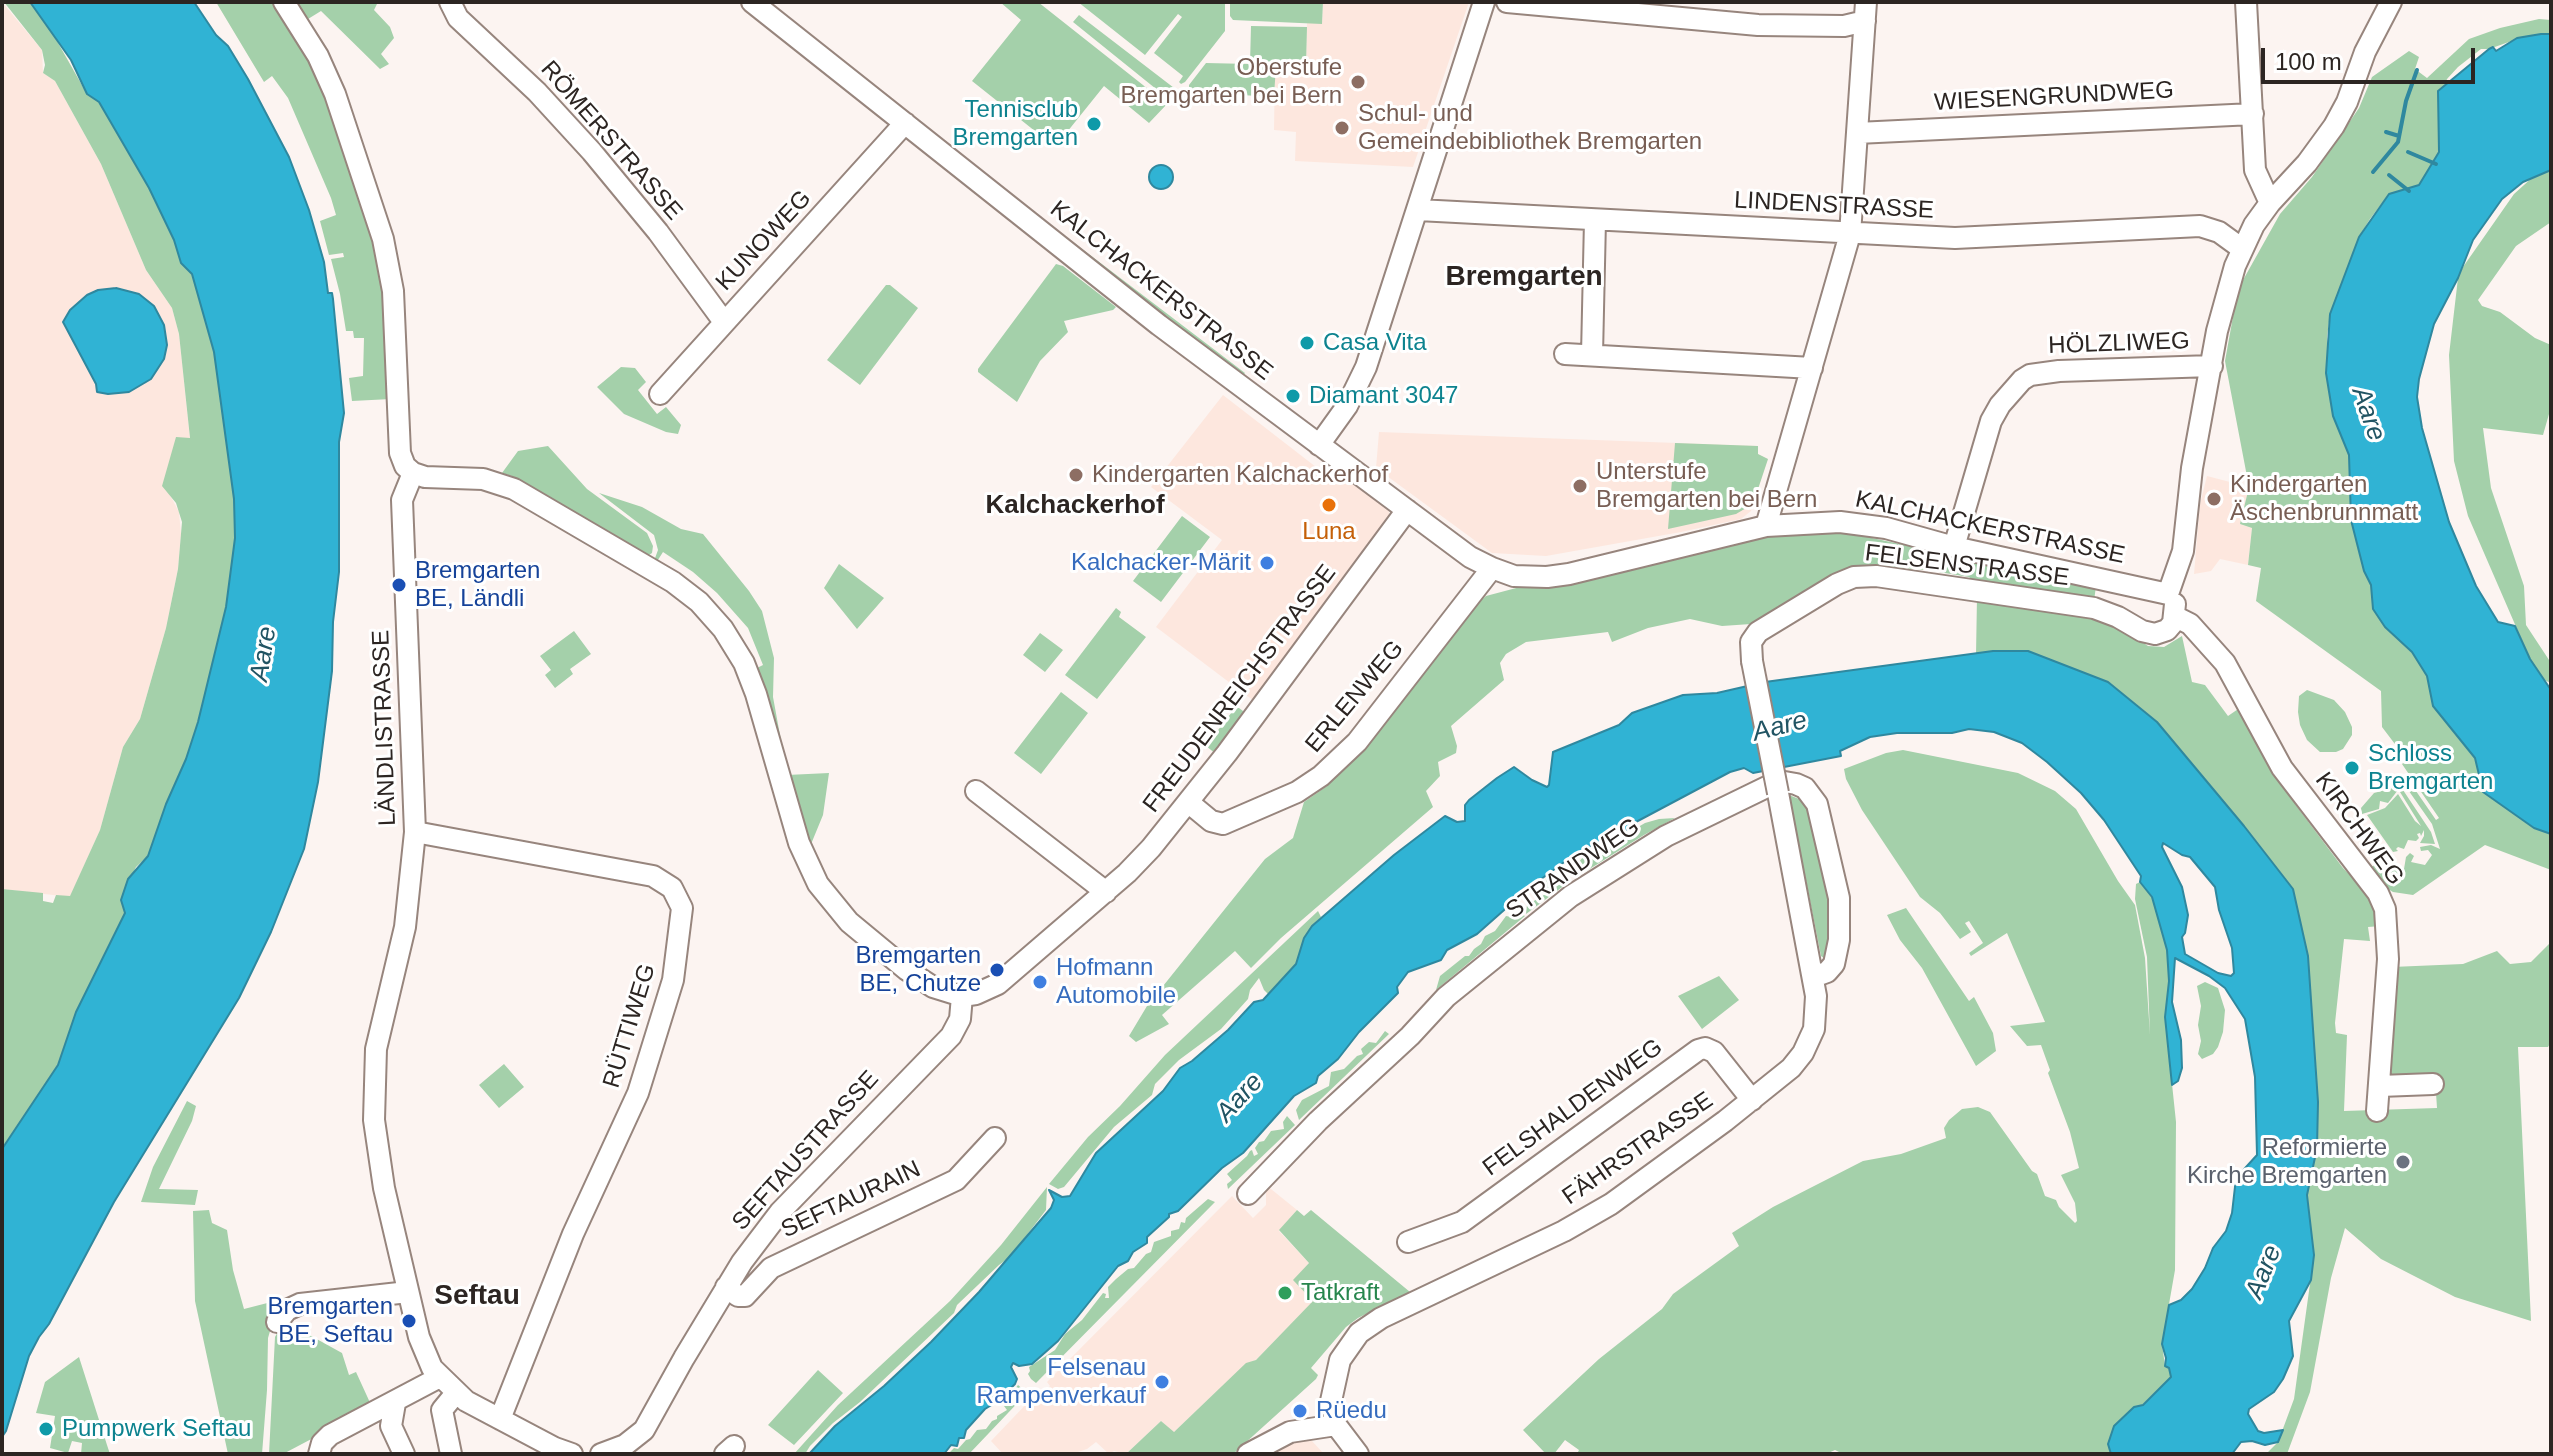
<!DOCTYPE html>
<meta charset="utf-8">
<style>
body{margin:0}
#map{position:relative;width:2553px;height:1456px;overflow:hidden;background:#fcf4f1;font-family:Arial,sans-serif}
canvas{display:block}
.frame{position:absolute;inset:0;border:4px solid #2c2522;pointer-events:none}
.scale{position:absolute;left:2261px;top:48px;width:214px;height:36px;box-sizing:border-box;border:4px solid #2c2522;border-top:0;padding-left:10px;font-size:24px;line-height:28px;white-space:nowrap;color:#2c2522;-webkit-text-stroke:6px #fff;paint-order:stroke}
</style>
<div id="map">
<canvas width="2553" height="1456"></canvas>
<div class="frame"></div>
<div class="scale">100 m</div>
</div>
<script>
const context = document.querySelector('canvas').getContext('2d');
context.lineJoin = 'round';
function paint(path, color) { context.fillStyle = color; context.fill(path, 'evenodd'); }
const shape = rows => new Path2D(rows.map(r => 'M' + r).join(''));
function strokePath(path, color, width, dash) { context.strokeStyle = color; context.lineWidth = width; context.lineCap = dash ? 'butt' : 'round'; context.setLineDash(dash || []); context.stroke(path); }
function drawText(font, color, halo, rows, align = 'center') {
  context.font = font + ' Arial,sans-serif'; context.lineWidth = 6; context.setLineDash([]); context.textBaseline = 'middle'; context.strokeStyle = halo; context.fillStyle = color; for (const [text, x, y, turn = 0] of rows) {
    context.save(); context.translate(x, y); context.rotate((+turn || 0) * Math.PI / 180); context.textAlign = isNaN(turn) ? turn : align; if (halo) context.strokeText(text, 0, 0); context.fillText(text, 0, 0); context.restore();
  }
}
paint(shape([
 [2,2,42,50,43,73,55,81,101,164,146,270,172,308,179,334,190,439,170,495,179,512,181,534,178,569,166,628,140,719,123,747,100,830,70,897,2,889],
 [1323,2,1469,2,1413,167,1295,161,1296,132,1274,130,1275,65,1306,66,1307,23,1322,23],
 [1223,395,1325,474,1334,464,1387,504,1391,520,1254,701,1156,627,1222,540,1151,487],
 [1379,432,1758,446,1758,454,1768,459,1751,511,1741,519,1681,532,1546,556,1492,553,1376,468],
 [2207,476,2249,487,2240,524,2252,528,2248,565,2220,559,2211,571,2194,574,2200,504],
 [1266,1185,1297,1210,1279,1231,1309,1263,1294,1280,1314,1301,1256,1360,1246,1364,1173,1433,1161,1421,1126,1454,1114,1451,1109,1454,1096,1442,1087,1449,1072,1454,1003,1454,991,1441,1032,1398,1036,1400,1050,1386,1047,1382,1232,1196,1253,1218,1266,1205],
 [1298,1440,1312,1441,1324,1454,1267,1454]
]), '#fde7de');
paint(shape([
 [4,2,30,2,49,27,87,94,99,102,149,188,174,240,181,263,192,274,214,352,234,499,235,538,226,607,198,722,186,759,166,804,148,856,136,867,121,900,125,913,76,1012,58,1065,2,1149,2,889,43,893,43,901,53,903,56,895,70,896,100,830,123,747,140,719,166,628,178,569,182,522,176,503,162,486,176,437,190,438,179,334,172,308,146,270,101,164,55,81,43,73,45,65,42,50],
 [216,2,276,2,321,80,380,257,391,399,352,401,349,378,363,376,364,338,354,338,353,331,346,331,340,294,331,259,344,257,343,253,329,255,320,221,336,215,331,198,288,98,272,76,264,82],
 [297,2,378,2,374,10,390,27,394,38,381,54,389,64,380,69,321,11,308,19],
 [1000,2,1038,2,1167,104,1149,123,1104,86,1055,147,972,81,1021,20],
 [1078,2,1225,2,1225,31,1185,82,1181,84,1179,82,1183,76,1154,53,1182,17,1178,14,1145,55],
 [1230,2,1323,2,1322,24,1233,20,1230,16],
 [1079,15,1178,91,1171,101,1073,22],
 [2539,19,2551,20,2551,34,2523,37,2489,49,2481,49,2458,67,2447,79,2444,87,2438,91,2439,152,2419,185,2389,194,2370,219,2359,237,2330,314,2327,337,2333,416,2349,455,2351,520,2364,571,2371,585,2373,609,2385,627,2412,652,2427,676,2433,706,2475,758,2483,792,2534,827,2551,834,2551,870,2485,845,2413,895,2393,892,2370,878,2365,872,2385,857,2393,866,2404,869,2406,857,2410,853,2414,856,2411,862,2425,865,2432,855,2428,850,2421,851,2420,847,2431,845,2440,849,2432,824,2404,784,2405,780,2407,778,2436,820,2439,818,2402,764,2407,760,2382,727,2381,691,2256,601,2261,568,2248,565,2252,528,2240,524,2249,487,2225,361,2238,289,2280,214,2312,177,2359,108,2372,77,2409,51,2419,57,2415,69,2427,78,2469,39,2500,28],
 [1251,26,1307,27,1306,66,1276,65,1274,97,1192,92,1189,89,1189,85,1206,63,1250,64],
 [2551,170,2551,222,2516,246,2478,300,2482,306,2500,312,2535,338,2551,345,2551,407,2543,435,2483,428,2491,488,2524,586,2526,625,2551,663,2551,683,2544,680,2530,659,2468,516,2454,461,2449,355,2458,278,2463,267,2514,194,2534,176],
 [1073,242,1245,373,1241,378,1070,246],
 [1056,264,1063,266,1116,307,1113,310,1064,321,1068,332,1040,361,1017,402,978,372,978,369],
 [886,285,890,285,918,308,860,385,827,360],
 [621,367,635,368,646,382,638,390,657,414,666,407,681,425,678,434,666,432,624,414,597,387],
 [1675,443,1758,446,1758,454,1768,459,1753,504,1736,514,1668,529],
 [548,446,587,489,647,533,653,546,652,553,646,557,512,476,502,473,518,451],
 [599,493,642,507,681,529,703,534,749,591,762,611,774,658,773,697,782,746,779,746,755,669,763,665,748,628,717,593,693,572,663,552,656,563,654,561,658,550,654,535],
 [1182,516,1210,537,1161,602,1133,581],
 [1844,532,2096,586,2094,601,1976,583,1969,577,1927,570,1868,565,1841,571,1751,624,1722,626,1690,619,1648,628,1612,642,1608,632,1526,642,1506,654,1500,663,1504,680,1451,726,1457,746,1456,753,1438,762,1440,776,1426,791,1433,807,1281,938,1251,968,1235,951,1162,1015,1169,1024,1136,1042,1129,1036,1147,1006,1265,859,1293,838,1304,802,1327,786,1325,780,1473,607,1486,596,1520,587,1556,585,1764,535],
 [839,564,884,598,857,629,824,588],
 [1977,597,2092,614,2115,624,2148,646,2164,647,2182,636,2192,682,2205,685,2228,716,2244,705,2296,795,2295,804,2343,868,2369,894,2381,926,2368,927,2370,941,2344,939,2335,1023,2336,1033,2347,1035,2344,1111,2437,1108,2435,1078,2385,1082,2392,967,2463,964,2497,951,2510,964,2531,962,2551,942,2551,1042,2548,1047,2518,1047,2531,1321,2455,1297,2381,1259,2345,1228,2331,1278,2310,1392,2287,1454,2266,1454,2278,1442,2294,1399,2314,1255,2307,1195,2317,1148,2318,1102,2312,1030,2293,889,2244,826,2157,722,2108,682,2028,651,1976,655],
 [1116,608,1121,612,1119,617,1146,637,1097,699,1065,675],
 [574,631,591,654,570,669,573,674,555,688,545,675,551,670,540,656],
 [1040,633,1063,650,1045,672,1023,655],
 [2307,690,2334,700,2345,712,2352,727,2352,735,2343,749,2336,752,2320,752,2307,740,2300,725,2298,712,2299,696],
 [1061,692,1088,713,1041,774,1014,753],
 [1235,708,1239,708,1247,714,1216,754,1206,746],
 [1903,750,2018,773,2055,791,2076,809,2118,881,2135,905,2145,958,2150,1035,2147,957,2135,899,2136,884,2140,882,2152,897,2167,950,2169,981,2165,1017,2176,1122,2175,1270,2162,1344,2165,1366,2169,1368,2171,1377,2142,1405,2134,1407,2108,1444,2111,1454,1843,1454,1835,1450,1826,1454,1577,1454,1579,1450,1565,1440,1554,1454,1546,1454,1523,1430,1599,1359,1662,1309,1673,1294,1739,1246,1732,1233,1773,1207,1863,1161,1901,1154,1946,1138,1944,1128,1949,1120,1962,1109,1978,1107,1990,1112,2032,1171,2037,1174,2045,1196,2056,1200,2059,1207,2075,1223,2077,1221,2075,1203,2061,1175,2079,1168,2070,1132,2048,1073,2050,1070,2041,1045,2027,1046,2010,1026,2045,1022,2007,933,1971,956,1969,953,1983,943,1969,921,1965,923,1971,932,1960,939,1940,913,1920,897,1862,810,1846,779,1844,769,1886,753],
 [829,773,823,815,809,849,787,775],
 [2401,786,2388,803,2380,801,2379,809,2362,814,2361,808,2374,793],
 [2403,790,2431,832,2435,844,2420,843,2424,836,2424,830,2421,836,2420,833,2417,834,2419,838,2416,841,2408,840,2404,849,2398,847,2396,849,2398,851,2393,852,2367,815,2385,808,2398,794,2415,821,2421,826,2400,792],
 [1789,795,1799,799,1804,797,1808,802,1832,888,1829,962,1821,956],
 [1675,818,1644,835,1580,875,1578,863,1584,856,1590,854,1593,858,1605,854,1609,844,1645,823,1659,819],
 [1549,877,1569,882,1526,914,1527,905,1549,892,1545,883],
 [1906,908,1969,1001,1974,997,1993,1033,1996,1051,1976,1066,1922,968,1900,940,1887,915],
 [1318,911,1321,917,1312,926,1296,964,1268,994,1264,990,1259,978,1250,990,1248,999,1221,1029,1179,1060,1155,1084,1152,1095,1114,1127,1064,1187,1058,1189,1049,1184,1088,1137,1120,1106,1165,1055],
 [1517,911,1525,916,1436,990,1440,976,1465,956,1469,956,1474,949,1481,944,1485,936,1495,931,1506,916,1512,917],
 [1719,976,1739,1000,1702,1029,1678,996],
 [2205,982,2218,988,2225,1010,2223,1032,2218,1047,2213,1054,2202,1059,2198,1054,2201,1041,2198,1025,2201,1006,2197,986],
 [1385,1031,1389,1034,1299,1120,1296,1110,1302,1100,1329,1086,1331,1072,1344,1069,1357,1056,1363,1054,1361,1049,1369,1042,1376,1043],
 [504,1064,524,1087,499,1108,479,1085],
 [187,1101,196,1106,192,1121,159,1189,198,1190,195,1205,141,1202,153,1167],
 [1287,1116,1295,1125,1228,1189,1227,1184,1232,1180,1227,1174,1247,1156,1250,1151,1252,1150,1254,1156,1258,1154,1255,1148,1259,1142,1264,1141,1271,1131,1284,1129,1283,1122],
 [1047,1187,1046,1210,1010,1257,999,1265,957,1305,954,1313,860,1402,833,1423,810,1446,805,1454,794,1454,838,1405,950,1301,1001,1245],
 [1208,1199,1215,1202,1036,1383,1031,1379,1028,1374,1030,1371,1029,1367,1055,1350,1065,1334,1082,1320,1103,1293,1106,1294,1105,1298,1109,1298,1108,1287,1116,1279,1128,1269,1134,1268,1146,1254,1151,1252,1154,1242,1171,1236,1171,1231,1179,1229,1181,1222,1185,1223,1186,1218],
 [209,1210,212,1223,227,1230,233,1270,244,1309,279,1300,268,1338,267,1390,262,1454,228,1454,195,1301,193,1211],
 [1297,1210,1304,1216,1311,1210,1410,1292,1358,1318,1346,1327,1311,1368,1318,1375,1316,1379,1233,1454,1126,1454,1161,1421,1174,1432,1246,1363,1256,1360,1313,1301,1293,1280,1309,1263,1279,1230],
 [284,1321,342,1353,349,1375,356,1372,372,1407,283,1454,269,1454,275,1337],
 [79,1357,107,1445,110,1454,81,1454,82,1443,72,1441,68,1453,50,1448,55,1416,36,1413,45,1382],
 [818,1370,843,1393,794,1445,768,1425],
 [1018,1385,1027,1393,969,1454,948,1454,954,1448,958,1449,966,1440,970,1439,977,1430,986,1429,992,1421,997,1419,997,1416,1007,1410,1004,1406,1009,1403,1008,1398]
]), '#a4d0aa');
const water = shape([
 [30,2,194,2,216,35,228,46,248,79,289,157,309,210,324,262,328,293,332,293,333,299,344,413,339,442,339,572,333,622,332,671,318,782,304,849,271,932,239,998,114,1202,49,1324,39,1337,29,1356,6,1431,2,1437,2,1149,58,1065,76,1012,125,913,121,900,128,879,148,856,166,804,186,759,198,722,226,607,235,538,234,499,214,352,192,274,181,263,174,240,149,188,99,102,87,94,71,60,30,2],
 [2541,34,2551,34,2551,170,2523,182,2502,199,2473,240,2458,278,2434,324,2419,379,2417,397,2422,428,2449,522,2476,586,2498,622,2515,626,2530,659,2551,690,2551,834,2534,828,2483,792,2475,758,2433,706,2427,676,2412,652,2385,627,2373,609,2371,585,2364,571,2351,520,2349,455,2333,416,2326,373,2330,314,2359,237,2389,194,2419,185,2439,152,2438,91,2489,49,2493,47,2496,51,2517,38,2541,34],
 '1149 177a12 12 0 1 1 24 0a12 12 0 1 1-24 0Z',
 [116,288,139,294,154,306,164,325,167,345,164,359,151,379,129,392,108,394,97,392,96,384,63,322,70,310,87,295,98,290,116,288],
 [1993,651,2028,651,2108,682,2157,722,2244,826,2293,889,2308,956,2318,1102,2317,1148,2307,1195,2314,1255,2311,1280,2289,1321,2293,1356,2283,1379,2274,1392,2249,1409,2248,1414,2258,1431,2264,1433,2283,1430,2278,1442,2265,1445,2252,1441,2241,1442,2232,1454,2111,1454,2108,1444,2114,1426,2134,1407,2143,1405,2171,1377,2169,1368,2165,1366,2166,1358,2162,1344,2169,1305,2181,1300,2192,1289,2205,1268,2213,1248,2226,1231,2232,1213,2236,1178,2257,1155,2255,1077,2245,1019,2225,988,2209,976,2175,958,2172,1002,2181,1040,2182,1068,2178,1081,2172,1085,2165,1017,2169,981,2167,950,2152,897,2140,882,2141,876,2104,820,2081,793,2047,762,2022,743,1994,732,1969,729,1952,733,1897,733,1870,737,1840,751,1841,756,1753,773,1744,768,1730,772,1634,823,1630,829,1591,846,1567,860,1529,888,1477,934,1447,950,1441,960,1408,972,1397,987,1398,993,1359,1032,1338,1059,1318,1076,1316,1083,1294,1096,1243,1153,1222,1168,1178,1211,1169,1214,1169,1217,1147,1237,1147,1243,1133,1252,1128,1261,1118,1266,1058,1341,1032,1364,1019,1366,1013,1363,1011,1367,1017,1379,1015,1384,998,1401,985,1409,966,1430,964,1438,959,1438,957,1446,951,1445,944,1454,809,1454,835,1426,884,1386,931,1342,979,1292,1051,1208,1054,1200,1049,1190,1062,1197,1070,1196,1096,1153,1163,1091,1180,1068,1192,1061,1228,1030,1254,1002,1263,1000,1296,964,1304,938,1312,926,1394,855,1445,816,1457,822,1465,821,1465,805,1469,800,1497,778,1514,767,1532,780,1547,787,1549,785,1553,752,1619,725,1632,713,1683,695,1717,693,1765,682,1993,651],
 [2163,843,2182,855,2190,857,2215,887,2219,910,2232,948,2234,973,2231,976,2218,973,2185,954,2182,937,2185,933,2188,915,2182,887,2162,847,2163,843]
]);
paint(water, '#30b3d4');
strokePath(water, '#2f889f', 2);
strokePath(shape([
 [2386,132,2399,136],
 [2408,152,2436,164],
 [2373,172,2398,142,2406,101,2417,70],
 [2389,175,2409,191]
]), '#2f889f', 4);
const minor = shape([
 [284,2,318,56,335,94,383,239,393,291,400,453,405,466,413,473,425,477,483,479,514,489,673,582,699,602,723,629,744,663,756,694,799,843,818,884,849,922,907,970,933,987,962,996,976,994,998,984,1127,873,1151,848,1227,753,1407,510],
 [450,2,458,18,537,92,592,152,658,232,724,322],
 [752,2,1159,325,1470,557,1492,568,1514,576,1547,577,1569,574,1766,526,1840,522,1886,528,1954,547,2168,594],
 [1507,2,1758,25,1844,26,1865,21],
 [2246,2,2255,170,2270,203],
 [1857,133,2253,114],
 [1418,210,1955,238,2200,226,2219,232,2241,248],
 [1565,354,1812,368],
 [1592,355,1595,220],
 [660,394,905,123],
 [1319,445,1347,406,1366,367,1484,2],
 [413,473,402,500,415,832,405,927,376,1049,374,1120,384,1188,419,1337,432,1368,466,1401,555,1448,572,1454],
 [1766,526,1850,234,1866,2],
 [1954,547,1991,421,2000,405,2022,380,2030,375,2059,371,2212,366],
 [2168,594,2183,551,2192,468,2217,331,2235,266,2254,225,2270,203,2307,163,2334,126,2347,102,2365,52,2391,2],
 [2176,617,2190,624,2225,663,2282,768,2378,893,2385,909,2388,959,2377,1111],
 [1752,661,1751,642,1758,632,1837,584,1854,577,1876,576,2094,608,2118,617,2142,631,2155,634,2167,630,2173,623,2175,604],
 [976,791,1106,892],
 [1188,802,1211,821,1223,824,1297,792,1321,776,1357,742,1492,568],
 [415,832,653,876,672,888,682,908,673,980,638,1093,573,1234,500,1419],
 [2380,1086,2433,1084],
 [1248,1194,1318,1121,1410,1036,1446,997,1571,896,1666,836,1779,781,1796,784,1805,788,1817,804,1839,898,1839,940,1834,964,1827,972,1813,977],
 [1408,1242,1462,1222,1698,1050,1705,1048,1714,1052,1752,1100],
 [726,1287,738,1296,745,1296,771,1268,956,1180,995,1138],
 [277,1322,287,1310,300,1304,408,1292],
 [395,1403,391,1426,404,1454],
 [319,1454,322,1443,330,1435,440,1377],
 [451,1454,442,1410,456,1393],
 [601,1454,625,1445,644,1430,684,1358,742,1262,780,1212,951,1036,960,1019,962,996],
 [725,1454,734,1446],
 [1248,1454,1290,1432,1336,1425],
 [1358,1454,1336,1425,1331,1401,1340,1360,1359,1333,1381,1318,1564,1231,1611,1204,1725,1121,1791,1068,1803,1053,1814,1029,1816,996,1778,793]
]);
strokePath(minor, '#97857d', 24);
strokePath(minor, '#fff', 20);
const minorBridge = shape([
 [1752,661,1778,793]
]);
strokePath(minorBridge, '#97857d', 24, []);
strokePath(minorBridge, '#fff', 20);
for (const [x, y, r, color] of [
 [1358,82,8,"#8d6e63"],
 [1094,124,8,"#0f9aa8"],
 [1342,128,8,"#8d6e63"],
 [1307,343,8,"#0f9aa8"],
 [1293,396,8,"#0f9aa8"],
 [1076,475,8,"#8d6e63"],
 [1580,486,8,"#8d6e63"],
 [2214,499,8,"#8d6e63"],
 [1329,505,8,"#e8710a"],
 [1267,563,8,"#3f7fe0"],
 [399,585,8,"#1a4fb4"],
 [2352,768,8,"#0f9aa8"],
 [997,970,8,"#1a4fb4"],
 [1040,982,8,"#3f7fe0"],
 [2403,1162,8,"#6b7280"],
 [1285,1293,8,"#2e9e5b"],
 [409,1321,8,"#1a4fb4"],
 [1162,1382,8,"#3f7fe0"],
 [1300,1411,8,"#3f7fe0"],
 [46,1429,8,"#0f9aa8"]
]) { const dot = new Path2D(); dot.arc(x, y, r, 0, 2 * Math.PI); context.fillStyle = color; context.fill(dot); strokePath(dot, '#fff', 3); }
drawText('24px', '#785e54', '#fff', [
 ["Oberstufe",1342,68,"right"],
 ["Bremgarten bei Bern",1342,96,"right"],
 ["Schul- und",1358,114],
 ["Gemeindebibliothek Bremgarten",1358,142],
 ["Unterstufe",1596,472],
 ["Bremgarten bei Bern",1596,500],
 ["Kindergarten Kalchackerhof",1092,475],
 ["Kindergarten",2230,485],
 ["Äschenbrunnmatt",2230,513]
], 'left');
drawText('24px', '#2c2522', '#fff', [
 ["WIESENGRUNDWEG",2054,97,-3],
 ["RÖMERSTRASSE",611,141,49],
 ["LINDENSTRASSE",1834,206,3],
 ["KUNOWEG",764,241,-47],
 ["KALCHACKERSTRASSE",1161,291,38],
 ["HÖLZLIWEG",2119,344,-2],
 ["KALCHACKERSTRASSE",1990,528,12],
 ["FELSENSTRASSE",1967,566,7],
 ["FREUDENREICHSTRASSE",1240,689,-53],
 ["ERLENWEG",1355,697,-50],
 ["LÄNDLISTRASSE",385,728,-92],
 ["KIRCHWEG",2359,829,54],
 ["STRANDWEG",1573,869,-35],
 ["RÜTTIWEG",630,1026,-73],
 ["FELSHALDENWEG",1573,1108,-36],
 ["FÄHRSTRASSE",1638,1149,-35],
 ["SEFTAUSTRASSE",806,1151,-48],
 ["SEFTAURAIN",851,1200,-25]
]);
drawText('24px', '#0d838f', '#fff', [
 ["Tennisclub",1078,110,"right"],
 ["Bremgarten",1078,138,"right"],
 ["Casa Vita",1323,343],
 ["Diamant 3047",1309,396],
 ["Schloss",2368,754],
 ["Bremgarten",2368,782],
 ["Pumpwerk Seftau",62,1429]
], 'left');
drawText('24px', '#c56008', '#fff', [
 ["Luna",1329,532]
]);
drawText('24px', '#366cbe', '#fff', [
 ["Kalchacker-Märit",1251,563],
 ["Hofmann",1056,968,"left"],
 ["Automobile",1056,996,"left"],
 ["Felsenau",1146,1368],
 ["Rampenverkauf",1146,1396],
 ["Rüedu",1316,1411,"left"]
], 'right');
drawText('24px', '#164399', '#fff', [
 ["Bremgarten",415,571,"left"],
 ["BE, Ländli",415,599,"left"],
 ["Bremgarten",981,956],
 ["BE, Chutze",981,984],
 ["Bremgarten",393,1307],
 ["BE, Seftau",393,1335]
], 'right');
drawText('24px', '#5b616d', '#fff', [
 ["Reformierte",2387,1148],
 ["Kirche Bremgarten",2387,1176]
], 'right');
drawText('24px', '#27864d', '#fff', [
 ["Tatkraft",1301,1293]
], 'left');
drawText('italic 26px', '#215463', '#fff', [
 ["Aare",2368,414,71],
 ["Aare",264,654,-81],
 ["Aare",1780,727,-14],
 ["Aare",1240,1098,-48],
 ["Aare",2264,1272,-68]
]);
drawText('bold 26px', '#2c2522', '#fff', [
 ["Kalchackerhof",1075,506]
]);
drawText('bold 28px', '#2c2522', '#fff', [
 ["Bremgarten",1524,277],
 ["Seftau",477,1296]
]);
</script>
